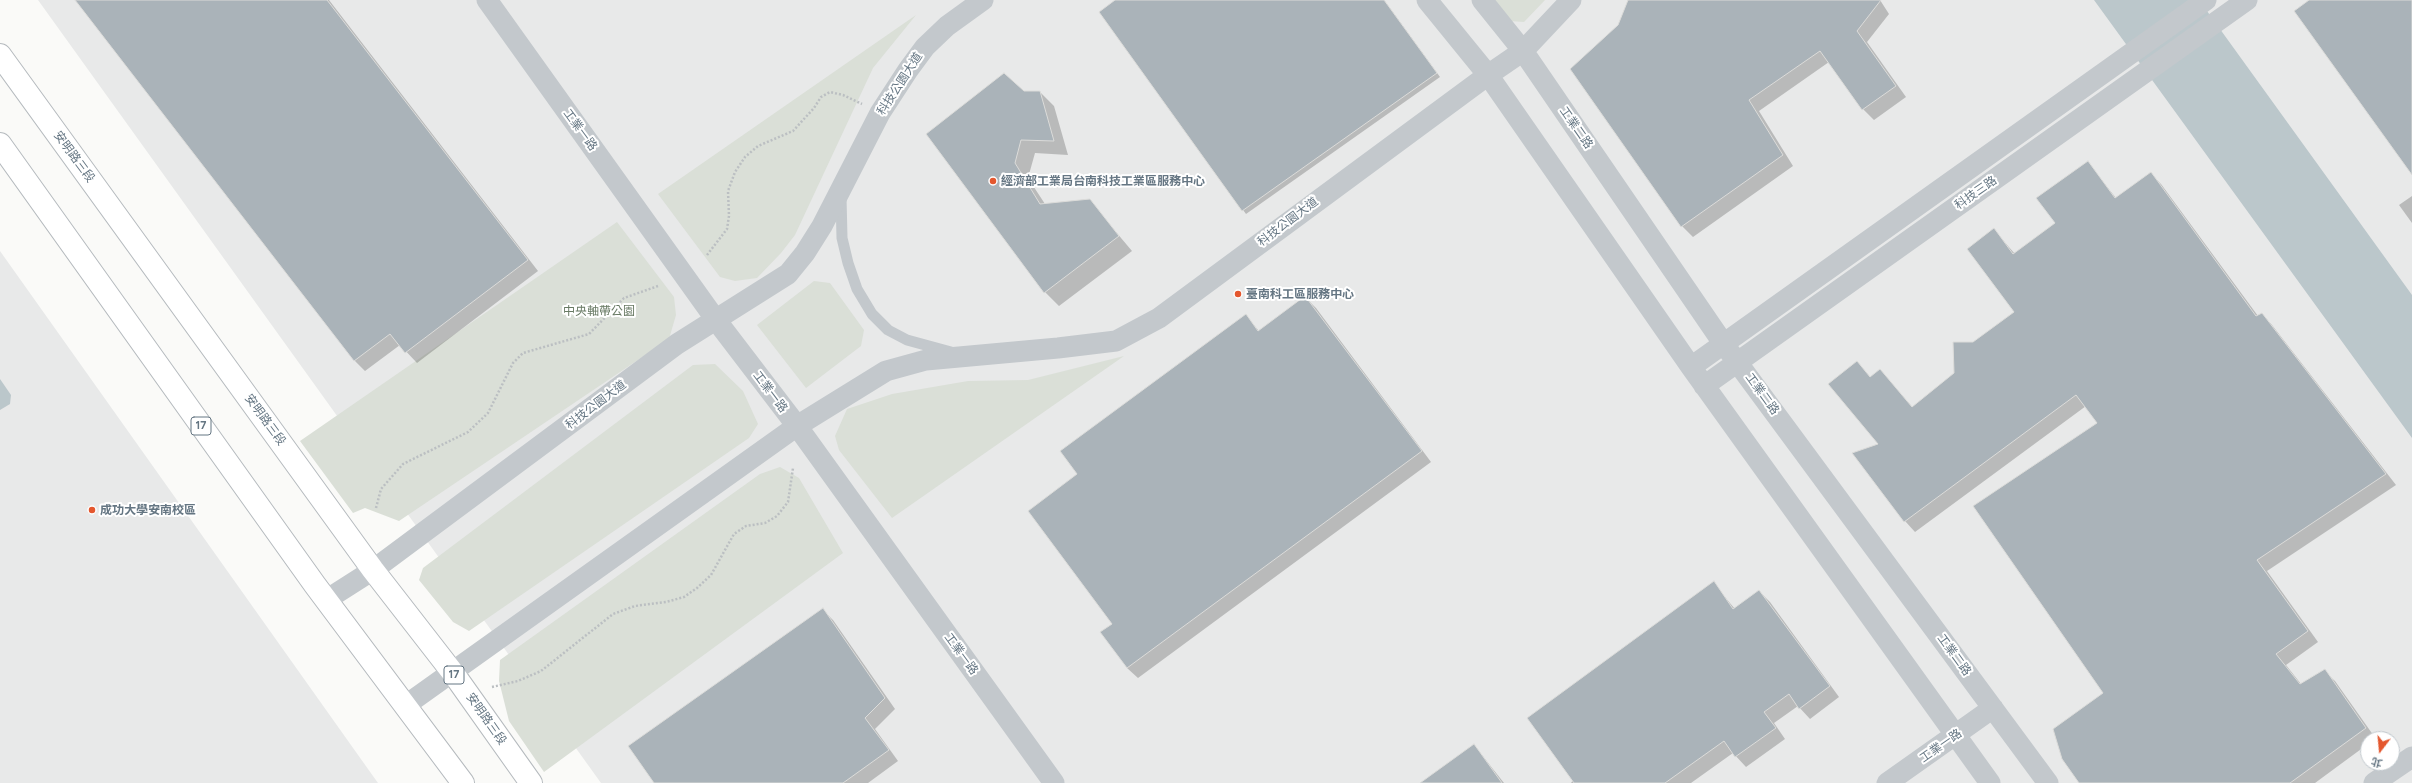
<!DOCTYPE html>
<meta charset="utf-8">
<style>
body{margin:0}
#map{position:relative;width:2412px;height:783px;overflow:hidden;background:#fafaf8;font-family:Figtree,"Noto Sans TC",sans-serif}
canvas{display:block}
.north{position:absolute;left:2360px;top:731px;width:40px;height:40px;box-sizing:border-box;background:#fff;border:1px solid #c1c8cd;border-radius:50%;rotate:196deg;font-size:11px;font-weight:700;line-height:16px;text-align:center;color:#657683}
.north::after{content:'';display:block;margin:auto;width:14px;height:18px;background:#e4572e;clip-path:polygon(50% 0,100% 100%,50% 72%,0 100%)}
</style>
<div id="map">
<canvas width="2412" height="783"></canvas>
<div class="north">北</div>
</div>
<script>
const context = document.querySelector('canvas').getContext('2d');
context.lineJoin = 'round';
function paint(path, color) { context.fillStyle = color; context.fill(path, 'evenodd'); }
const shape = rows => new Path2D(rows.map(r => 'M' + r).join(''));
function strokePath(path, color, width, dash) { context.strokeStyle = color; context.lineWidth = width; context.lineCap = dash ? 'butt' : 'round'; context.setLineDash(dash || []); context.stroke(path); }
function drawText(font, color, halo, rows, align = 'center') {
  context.font = font + ' Figtree,"Noto Sans TC",sans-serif'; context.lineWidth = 4; context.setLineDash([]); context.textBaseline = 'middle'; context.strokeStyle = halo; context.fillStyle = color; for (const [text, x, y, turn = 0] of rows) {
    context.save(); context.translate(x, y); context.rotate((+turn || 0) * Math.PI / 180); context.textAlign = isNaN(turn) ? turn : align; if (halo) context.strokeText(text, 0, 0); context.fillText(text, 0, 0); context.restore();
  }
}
paint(shape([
 [38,0,2412,0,2412,783,601,783],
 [2368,739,2392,739,2392,763,2368,763],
 [0,251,368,769,378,783,0,783]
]), '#e8e9e9');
paint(shape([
 [1487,0,1545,0,1524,22,1509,21],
 [916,15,873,68,795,235,781,253,757,278,735,281,720,277,658,194],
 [617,222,674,297,676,315,669,339,399,521,365,508,353,513,300,441],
 [814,281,830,283,864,330,861,346,806,388,757,325],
 [1124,356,892,518,839,450,835,436,847,409,892,394,968,381,1028,380],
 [715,364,743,391,758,424,749,438,469,631,453,622,419,580,423,568,693,365],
 [780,467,799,478,843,553,544,772,509,721,499,681,500,660,760,474]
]), '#dadfd7');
paint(shape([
 [2094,0,2199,0,2412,295,2412,438],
 [0,379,11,395,10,404,0,410]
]), '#bbc7cb');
paint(shape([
 [77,0,329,0,538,271,417,363,400,345,365,371,355,361],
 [1117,0,1384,0,1440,77,1246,214,1100,12],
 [1629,0,1880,0,1889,14,1867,42,1906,97,1874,120,1863,109,1829,62,1759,111,1793,166,1693,237,1682,226,1572,69,1619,26],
 [1023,92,1040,92,1054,106,1068,155,1035,153,1028,178,1045,204,1089,200,1132,251,1059,306,1045,292,927,134],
 [2087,162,2116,198,2150,173,2161,184,2258,316,2262,314,2272,325,2396,485,2267,571,2318,642,2286,665,2301,684,2324,671,2335,681,2376,739,2368,739,2368,744,2315,783,2080,783,2104,693,2099,423,2086,406,1915,532,1905,521,1854,453,1880,445,1857,362,1871,378,1880,370,1913,408,1955,374,1973,343,2015,312,1994,230,2015,254,2056,224],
 [2412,196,2412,223,2399,205],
 [1305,297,1316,308,1431,462,1138,678,1127,668,1113,624,1079,475,1245,315,1259,331],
 [1713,583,1735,609,1759,591,1770,602,1839,697,1810,719,1798,706,1774,723,1785,739,1746,767,1733,753,1691,783,1571,783],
 [823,610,833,620,895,709,875,729,898,761,868,783,655,783],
 [1474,745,1504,783,1421,783]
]), '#0003');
const building = shape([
 [75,0,327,0,528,260,405,353,390,334,354,361,75,0],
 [1115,0,1384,0,1437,73,1242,211,1099,12,1115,0],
 [1628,0,1881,0,1857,31,1896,86,1862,110,1820,51,1749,100,1783,155,1681,227,1570,69,1618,25,1628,0],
 [2309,0,2412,0,2412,175,2294,11,2309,0],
 [1004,73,1024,91,1040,91,1054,141,1021,140,1015,163,1040,204,1090,199,1119,236,1044,293,926,134,1004,73],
 [2088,161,2115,198,2151,172,2256,316,2262,313,2386,474,2257,560,2308,631,2276,654,2300,684,2325,669,2366,728,2290,783,2079,783,2062,759,2053,729,2103,693,1973,506,2097,423,2076,395,1904,522,1852,453,1878,444,1828,384,1857,361,1870,377,1880,369,1912,407,1954,373,1953,342,1973,342,2014,312,1967,249,1994,228,2013,254,2055,223,2036,198,2088,161],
 [1305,296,1422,451,1127,668,1100,632,1112,624,1028,511,1077,474,1060,451,1246,314,1258,331,1305,296],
 [1714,581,1733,609,1759,590,1830,686,1799,709,1789,694,1764,712,1776,728,1735,757,1724,741,1665,783,1574,783,1527,718,1714,581],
 [823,608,885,698,865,718,889,750,843,783,654,783,628,746,823,608],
 [1474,744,1502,783,1420,783,1474,744]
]);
paint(building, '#aab3b9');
strokePath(building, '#dcdcda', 1);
const primary = shape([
 [0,55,373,570,453,673,531,783],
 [0,144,315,585,463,783]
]);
strokePath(primary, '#b5babe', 24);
strokePath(shape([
 [707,255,727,229,729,216,728,191,735,172,745,157,758,146,793,131,814,108,821,97,830,92,843,95,862,104],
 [376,508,381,489,403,464,468,432,488,413,513,363,523,353,589,334,624,298,658,286],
 [492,687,518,681,541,671,613,614,635,606,666,602,684,597,697,588,711,575,734,534,746,526,765,523,777,516,788,502,793,468]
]), '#bbbfc2', 2.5, [2, 2]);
strokePath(shape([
 [841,197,842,238,848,263,857,289,872,314,888,330,907,340,951,352]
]), '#c3c8cc', 11);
strokePath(shape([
 [487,0,716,320,797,426,1054,783],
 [1427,0,1488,75,1691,367,1990,783],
 [1482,0,1523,51,1723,343,2048,783],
 [1691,367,2206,0],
 [1704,386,2247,0],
 [326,600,373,570,677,344,788,274,805,253,822,226,880,113,908,70,925,47,947,26,983,0],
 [406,705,797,426,886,371,926,360,1058,348,1116,341,1159,318,1488,75,1523,51,1571,0],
 [1887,783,1993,708],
 [2374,783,2412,757]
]), '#c3c8cc', 21);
strokePath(primary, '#fff', 22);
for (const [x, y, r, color] of [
 [993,181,4,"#e4572e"],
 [1238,294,4,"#e4572e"],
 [92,510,4,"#e4572e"]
]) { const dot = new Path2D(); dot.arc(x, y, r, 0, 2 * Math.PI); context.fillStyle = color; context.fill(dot); strokePath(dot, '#fff', 1.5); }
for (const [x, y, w] of [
 [201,426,20],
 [454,675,20]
]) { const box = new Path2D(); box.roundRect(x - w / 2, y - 9, w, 18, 3); context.fillStyle = '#fff'; context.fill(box); strokePath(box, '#657683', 1); }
drawText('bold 11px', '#657683', null, [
 ["17",201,426],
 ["17",454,675]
]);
drawText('12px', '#657683', '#fff', [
 ["科技公園大道",900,84,-57],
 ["工業二路",1576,128,55],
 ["工業一路",580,130,54],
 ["安明路三段",74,157,54],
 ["科技三路",1976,193,-35],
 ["科技公園大道",1288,222,-37],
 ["工業一路",770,392,53],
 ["工業二路",1762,394,54],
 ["科技公園大道",596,405,-37],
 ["安明路三段",265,420,54],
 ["工業一路",961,654,54],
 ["工業二路",1954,655,54],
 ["安明路三段",486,719,55],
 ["工業一路",1941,746,-35]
]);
drawText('bold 12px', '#657683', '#fff', [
 ["經濟部工業局台南科技工業區服務中心",1001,181],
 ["臺南科工區服務中心",1246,294],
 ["成功大學安南校區",100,510]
], 'left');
drawText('12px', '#687a64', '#fff', [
 ["中央軸帶公園",599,311]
]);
</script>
